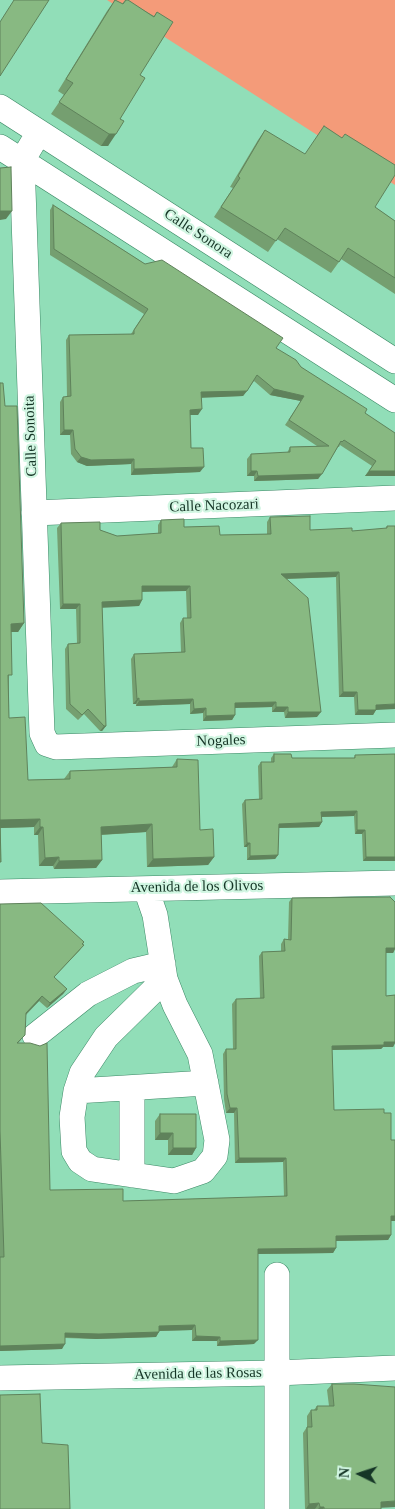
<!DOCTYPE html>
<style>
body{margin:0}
#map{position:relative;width:395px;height:1509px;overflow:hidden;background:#91deb8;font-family:Georgia,serif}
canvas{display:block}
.north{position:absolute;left:335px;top:1449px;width:50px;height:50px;-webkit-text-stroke:4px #d1f6e2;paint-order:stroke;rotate:274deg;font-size:14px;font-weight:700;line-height:20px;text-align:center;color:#153526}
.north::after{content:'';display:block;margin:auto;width:18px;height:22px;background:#153526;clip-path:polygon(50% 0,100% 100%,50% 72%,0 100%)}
</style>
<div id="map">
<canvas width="395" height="1509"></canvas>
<div class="north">N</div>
</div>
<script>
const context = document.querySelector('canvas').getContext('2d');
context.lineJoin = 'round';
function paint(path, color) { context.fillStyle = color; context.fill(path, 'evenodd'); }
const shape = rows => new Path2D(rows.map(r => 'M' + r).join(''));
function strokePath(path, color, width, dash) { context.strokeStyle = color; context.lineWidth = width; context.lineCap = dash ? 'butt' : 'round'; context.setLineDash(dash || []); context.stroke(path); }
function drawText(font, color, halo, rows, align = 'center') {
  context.font = font + ' Georgia,serif'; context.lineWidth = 4.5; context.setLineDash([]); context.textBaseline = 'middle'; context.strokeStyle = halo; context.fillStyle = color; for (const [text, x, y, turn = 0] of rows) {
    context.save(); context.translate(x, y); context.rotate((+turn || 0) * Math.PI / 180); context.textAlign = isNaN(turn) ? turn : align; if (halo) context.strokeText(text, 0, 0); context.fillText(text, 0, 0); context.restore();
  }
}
paint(shape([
 [107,0,395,0,395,185]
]), '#f49b79');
const minor = shape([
 [0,107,395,361],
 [39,132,22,161,42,733,47,744,56,747,395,735],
 [0,147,395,400],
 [34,513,395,498],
 [146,889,155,915,165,979,175,1005,200,1054,217,1140,215,1156,203,1171,174,1181,92,1169,80,1161,74,1151,72,1117,76,1091,82,1073,106,1037,165,979],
 [0,892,395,883],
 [35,1036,88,994,133,971,163,964],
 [76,1091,206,1083],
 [132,1175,132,1088],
 [277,1275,277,1509],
 [0,1378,276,1373,395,1368]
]);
strokePath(minor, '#3b8865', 26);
strokePath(minor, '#fff', 25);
paint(shape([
 [115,0,122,4,125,0,154,16,157,12,140,75,108,146,101,146,51,114,64,95,58,91,107,11],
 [265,130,395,221,395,294,341,259,331,273,277,239,268,252,214,217,233,188,230,187,258,140],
 [53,205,276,348,301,367,365,413,395,476,365,476,372,466,340,445,339,447,338,447,318,479,254,481,254,476,247,476,247,459,251,454,287,453,290,447,317,446,285,425,301,401,270,395,254,381,243,396,202,397,198,415,190,415,191,448,200,472,131,475,131,464,87,466,77,462,71,454,70,435,60,435,60,402,63,397,67,397,66,340,69,335,131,334,144,314,50,255,50,210],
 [0,383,24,623,18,632,11,632,9,679,9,718,28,780,64,779,70,771,172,767,177,759,200,830,214,857,208,865,147,867,146,832,101,835,102,860,96,868,54,869,53,866,39,866,38,835,34,835,34,827,0,828],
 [270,517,310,530,352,531,385,529,387,526,376,710,373,715,355,715,354,697,339,697,336,577,287,579,317,717,285,718,284,712,272,712,272,707,235,708,235,715,232,720,203,721,203,713,190,714,190,704,136,706,136,704,133,704,131,659,134,654,181,652,180,623,183,618,187,618,186,591,142,591,142,600,139,606,102,607,106,726,102,731,100,731,84,714,78,720,66,709,65,649,68,644,77,643,76,609,60,609,57,528,61,523,100,530,117,536,158,534,158,525,161,520,184,527,220,535,267,534,267,522],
 [274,754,292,758,354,758,355,755,395,861,363,861,362,834,355,834,354,816,321,817,322,822,319,827,279,828,278,855,275,859,247,860,247,847,244,847,242,804,245,800,259,799,258,766,261,762,271,762,271,758],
 [292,898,395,902,395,949,393,953,386,953,386,996,395,995,395,1043,393,1047,383,1047,381,1049,332,1050,334,1110,391,1221,391,1235,388,1240,336,1241,336,1248,333,1253,258,1254,254,1344,217,1346,217,1341,192,1341,192,1330,159,1331,156,1337,96,1339,65,1338,62,1349,0,1351,0,904,84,942,80,950,54,977,67,989,63,994,47,1008,39,1001,26,1015,21,1040,18,1043,50,1190,123,1201,284,1197,283,1162,235,1163,234,1113,226,1113,224,1099,223,1054,226,1049,233,1049,232,1004,236,999,260,999,259,956,262,952,281,951,281,944,284,939,288,939,289,902],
 [160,1114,196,1148,192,1155,168,1155,168,1140,155,1140,155,1121],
 [332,1384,381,1508,381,1509,305,1509,303,1433,307,1427,307,1416,311,1410,314,1410,317,1406,329,1406,327,1390]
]), '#759f70');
paint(shape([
 [109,134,116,134,108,146,101,146],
 [0,211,12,211,6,219,0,220],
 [274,389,304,396,301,401,270,395],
 [247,391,243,396,198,398,201,392],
 [202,409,198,415,186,415,190,410],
 [64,430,73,430,70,435,60,435],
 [81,457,134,459,131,464,87,466,77,462],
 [204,467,200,472,131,475,134,469],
 [251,471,257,471,254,476,247,476],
 [369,471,395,471,395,476,365,476],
 [322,474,318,479,254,481,258,476],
 [339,572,336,577,278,579,281,574],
 [142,586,190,586,186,591,138,592],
 [142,600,139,606,98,608,102,602],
 [63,604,80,604,76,609,60,609],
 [24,623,18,632,5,632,11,624],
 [343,692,357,692,354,697,339,697],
 [139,698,136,704,133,704,137,699],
 [193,699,190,704,136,706,139,701],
 [276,702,272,707,231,708,235,703],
 [395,704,395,709,376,710,373,715,355,715,358,710,376,705],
 [276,707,288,707,284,712,272,712],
 [206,708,203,713,190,714,194,709],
 [288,712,321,712,317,717,285,718],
 [235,715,232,720,203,721,206,716],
 [104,726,106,726,102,731,100,731],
 [357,811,354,816,318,817,321,812],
 [40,819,34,827,0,828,0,820],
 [322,822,319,827,276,828,279,824],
 [152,824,146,832,96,835,101,827],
 [40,827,43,827,38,835,34,835],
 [357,830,365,830,362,834,355,834],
 [247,843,250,843,247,847,244,847],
 [278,855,275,859,247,860,250,856],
 [59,857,53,866,39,866,45,858],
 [214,857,208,865,147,867,153,859],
 [366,857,395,857,395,861,363,861],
 [102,860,96,868,54,869,59,861],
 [386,948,395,948,395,949,393,953,383,953],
 [67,989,63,994,47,1008,50,1003],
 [42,996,39,1001,22,1018,26,1013],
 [384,1042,395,1042,395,1043,393,1047,383,1047,381,1049,329,1050,332,1046],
 [230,1108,237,1108,234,1113,226,1113],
 [160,1133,173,1133,168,1140,155,1140],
 [173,1148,196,1148,192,1155,168,1155],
 [239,1158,286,1158,283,1162,235,1163],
 [391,1216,395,1216,395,1221,388,1221],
 [391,1235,388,1240,333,1241,336,1236],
 [336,1248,333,1253,254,1254,258,1249],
 [195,1325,192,1330,156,1331,159,1326],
 [159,1332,156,1337,96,1339,62,1337,65,1333],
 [196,1336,220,1337,217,1341,192,1341],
 [258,1340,254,1344,217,1346,220,1341],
 [65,1344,62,1349,0,1351,0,1346],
 [395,1501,395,1507,377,1508,381,1502],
 [319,1503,315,1509,306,1509,309,1504],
 [320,1507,324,1507,323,1509,318,1509]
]), '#5f825b');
const building = shape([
 [14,0,49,0,0,76,0,22,14,0],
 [115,0,123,4,126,0,128,0,154,17,157,12,173,22,140,75,145,78,120,119,124,121,116,134,109,134,59,102,73,83,66,79,115,0],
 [324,126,342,138,345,134,395,165,395,175,375,207,395,221,395,278,348,248,339,262,285,228,276,241,221,207,240,178,238,176,265,130,305,154,324,126],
 [11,167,12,211,0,211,0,168,11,167],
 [53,205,145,264,162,260,283,338,276,348,296,360,301,367,367,409,365,413,395,433,395,471,369,471,376,461,344,440,342,442,341,441,322,474,258,476,257,471,251,471,251,454,290,452,290,447,329,446,289,420,304,396,274,389,257,375,247,391,201,392,202,409,190,410,191,448,203,448,204,467,134,469,134,459,91,460,81,457,75,449,73,430,64,430,63,397,71,396,69,335,134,334,134,330,148,309,54,249,53,205],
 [0,383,3,383,5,406,17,406,24,623,11,624,12,675,8,675,9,718,25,717,28,780,70,779,70,771,177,767,177,759,198,760,200,830,213,829,214,857,153,859,152,824,101,827,102,860,59,861,59,857,45,858,43,827,40,827,40,819,0,820,0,383],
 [310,516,310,530,352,528,352,531,387,528,387,526,395,526,395,704,376,705,376,710,358,710,357,692,343,692,339,572,281,574,308,598,321,712,288,712,288,707,276,707,276,702,235,703,235,715,206,716,206,708,194,709,193,699,139,701,139,698,137,699,134,654,185,652,183,618,191,618,190,586,142,586,142,600,102,602,106,726,104,726,88,709,82,715,70,704,68,644,80,643,80,604,63,604,61,523,100,522,100,530,117,536,161,533,161,520,184,519,184,527,219,526,220,535,271,534,270,517,310,516],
 [274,754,291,754,292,758,355,758,355,755,395,754,395,857,366,857,365,830,357,830,357,811,321,812,322,822,279,824,278,855,250,856,250,843,247,843,245,800,262,799,261,762,274,762,274,754],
 [0,823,1,862,0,862,0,823],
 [390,897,395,902,395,948,386,948,386,996,395,995,395,1042,384,1042,384,1045,332,1046,334,1110,384,1109,384,1113,391,1113,391,1140,395,1140,395,1216,391,1216,391,1235,336,1236,336,1248,258,1249,258,1340,220,1341,220,1337,196,1336,195,1325,159,1326,159,1332,99,1334,65,1333,65,1344,0,1346,0,1257,4,1257,0,1131,0,904,41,903,84,942,82,944,84,945,54,977,67,989,50,1003,42,996,26,1013,25,1035,17,1043,30,1043,40,1046,47,1043,50,1190,123,1189,123,1201,287,1196,286,1158,239,1158,237,1108,230,1108,227,1094,226,1049,236,1049,236,999,264,998,262,952,285,951,284,939,291,940,292,898,390,897],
 [160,1114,196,1114,196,1148,173,1148,173,1133,160,1133,160,1114],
 [332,1384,354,1384,395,1387,395,1501,381,1502,381,1509,324,1509,324,1507,320,1507,319,1503,309,1504,307,1427,312,1427,311,1410,317,1410,317,1406,334,1406,332,1384],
 [40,1394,42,1443,68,1445,70,1509,0,1509,0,1395,40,1394]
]);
paint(building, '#88b982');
strokePath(building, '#5f825b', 1);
drawText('15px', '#153526', '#d1f6e2', [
 ["Calle Sonora",198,234,33],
 ["Calle Sonoita",31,436,-92],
 ["Calle Nacozari",214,506,-2],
 ["Nogales",221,741,-2],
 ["Avenida de los Olivos",197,887,-1],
 ["Avenida de las Rosas",198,1374,-1]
]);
</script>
